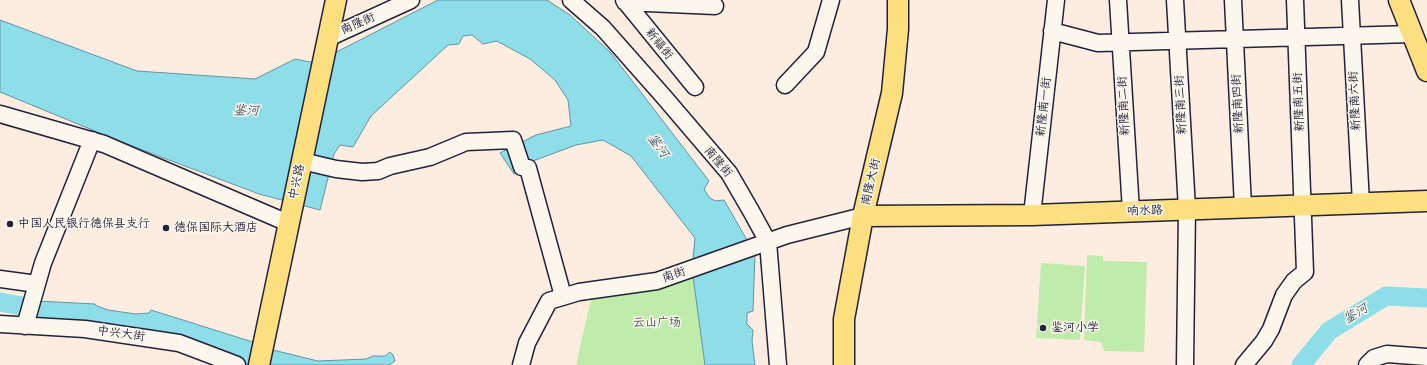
<!DOCTYPE html>
<meta charset="utf-8">
<style>
body{margin:0}
canvas{display:block;background:#fcede0}
</style>
<canvas width="1427" height="365"></canvas>
<script>
const context = document.querySelector('canvas').getContext('2d');
context.lineJoin = 'round';
function paint(path, color) { context.fillStyle = color; context.fill(path, 'evenodd'); }
const shape = rows => new Path2D(rows.map(r => 'M' + r).join(''));
function strokePath(path, color, width, dash) { context.strokeStyle = color; context.lineWidth = width; context.lineCap = dash ? 'butt' : 'round'; context.setLineDash(dash || []); context.stroke(path); }
function drawText(font, color, halo, rows, align = 'center') {
  context.font = font + ' "Shantell Sans","LXGW WenKai TC",sans-serif'; context.lineWidth = 3; context.setLineDash([]); context.textBaseline = 'middle'; context.strokeStyle = halo; context.fillStyle = color; for (const [text, x, y, turn = 0] of rows) {
    context.save(); context.translate(x, y); context.rotate((+turn || 0) * Math.PI / 180); context.textAlign = isNaN(turn) ? turn : align; if (halo) context.strokeText(text, 0, 0); context.fillText(text, 0, 0); context.restore();
  }
}
paint(shape([
 [1087,255,1103,256,1103,261,1147,262,1144,352,1104,351,1101,342,1084,340],
 [1041,263,1085,266,1080,340,1036,338],
 [692,269,705,365,576,365,593,290]
]), '#bfecaa');
const water = shape([
 [438,0,547,0,570,15,610,52,709,181,704,189,709,197,715,201,724,200,755,254,753,311,747,313,747,324,753,330,752,341,755,365,705,365,692,269,695,238,631,156,603,140,576,145,533,161,514,174,500,153,536,135,571,126,568,100,555,80,530,59,497,41,483,44,472,35,463,36,459,44,448,45,371,116,353,147,340,145,334,154,320,210,259,194,124,143,0,92,0,20,137,71,255,79,295,59,315,63,438,0],
 [37,301,95,304,97,306,108,310,136,314,149,313,151,310,256,343,251,363,249,365,218,354,33,318,37,301],
 [269,349,318,361,366,359,373,356,385,356,390,352,393,355,395,361,389,365,268,365,269,349]
]);
paint(water, '#8edeea');
strokePath(water, '#6393a4', 1);
strokePath(shape([
 [0,302,22,306],
 [1301,365,1329,331,1386,296,1427,298]
]), '#8edeea', 19);
const minor = shape([
 [571,0,603,28,664,97,729,173,751,211,768,242,778,365],
 [624,0,695,87],
 [1118,0,1131,211],
 [1175,0,1187,209,1185,365],
 [1233,0,1243,207],
 [1350,0,1361,203],
 [625,2,715,6],
 [1052,31,1098,43,1412,34],
 [328,38,411,0],
 [785,85,816,52,831,0],
 [0,114,104,144,288,223],
 [302,161,336,169,362,172,378,171,390,166,430,157,466,142,513,140,522,167,528,168,563,296],
 [1032,215,1056,0],
 [0,279,37,284],
 [0,324,85,329,179,343,237,365],
 [25,326,43,263,92,140],
 [521,365,527,343,549,301,579,292,657,281,787,235,863,216],
 [1244,365,1264,341,1271,329,1284,295,1294,281,1305,272,1295,0],
 [1367,365,1374,358,1387,354,1427,357]
]);
const major = shape([
 [1399,0,1427,71],
 [863,216,1032,215,1427,201],
 [259,365,336,0],
 [844,365,844,319,863,216,892,93,898,29,898,0]
]);
strokePath(minor, '#22223b', 19);
strokePath(major, '#22223b', 23);
strokePath(minor, '#fbf7ec', 16);
strokePath(major, '#fce080', 20);
for (const [x, y, r, color] of [
 [10,224,4,"#22223b"],
 [166,228,4,"#22223b"],
 [1043,328,4,"#22223b"]
]) { const dot = new Path2D(); dot.arc(x, y, r, 0, 2 * Math.PI); context.fillStyle = color; context.fill(dot); strokePath(dot, '#fbf7ec', 1.5); }
drawText('12px', '#22223b', '#fbf7ec', [
 ["南隆街",358,24,-24],
 ["新福街",659,44,51],
 ["新隆南六街",1355,101,-93],
 ["新隆南五街",1299,102,-92],
 ["新隆南四街",1238,104,-93],
 ["新隆南三街",1181,105,-93],
 ["新隆南二街",1124,106,-93],
 ["新隆南一街",1044,107,-84],
 ["南隆街",718,162,50],
 ["中兴路",297,182,-78],
 ["南隆大街",871,182,-77],
 ["响水路",1145,211,-2],
 ["南街",674,275,-20],
 ["中兴大街",121,334,8]
]);
drawText('12px', '#22223b', '#fbf7ec', [
 ["中国人民银行德保县支行",18,224],
 ["德保国际大酒店",174,228],
 ["鉴河小学",1051,328]
], 'left');
drawText('12px', '#495457', '#fbf7ec', [
 ["云山广场",657,323]
]);
drawText('italic 13px', '#425a70', '#fbf7ec', [
 ["鉴河",246,111,1],
 ["鉴河",658,146,54],
 ["鉴河",1356,314,-31]
]);
</script>
